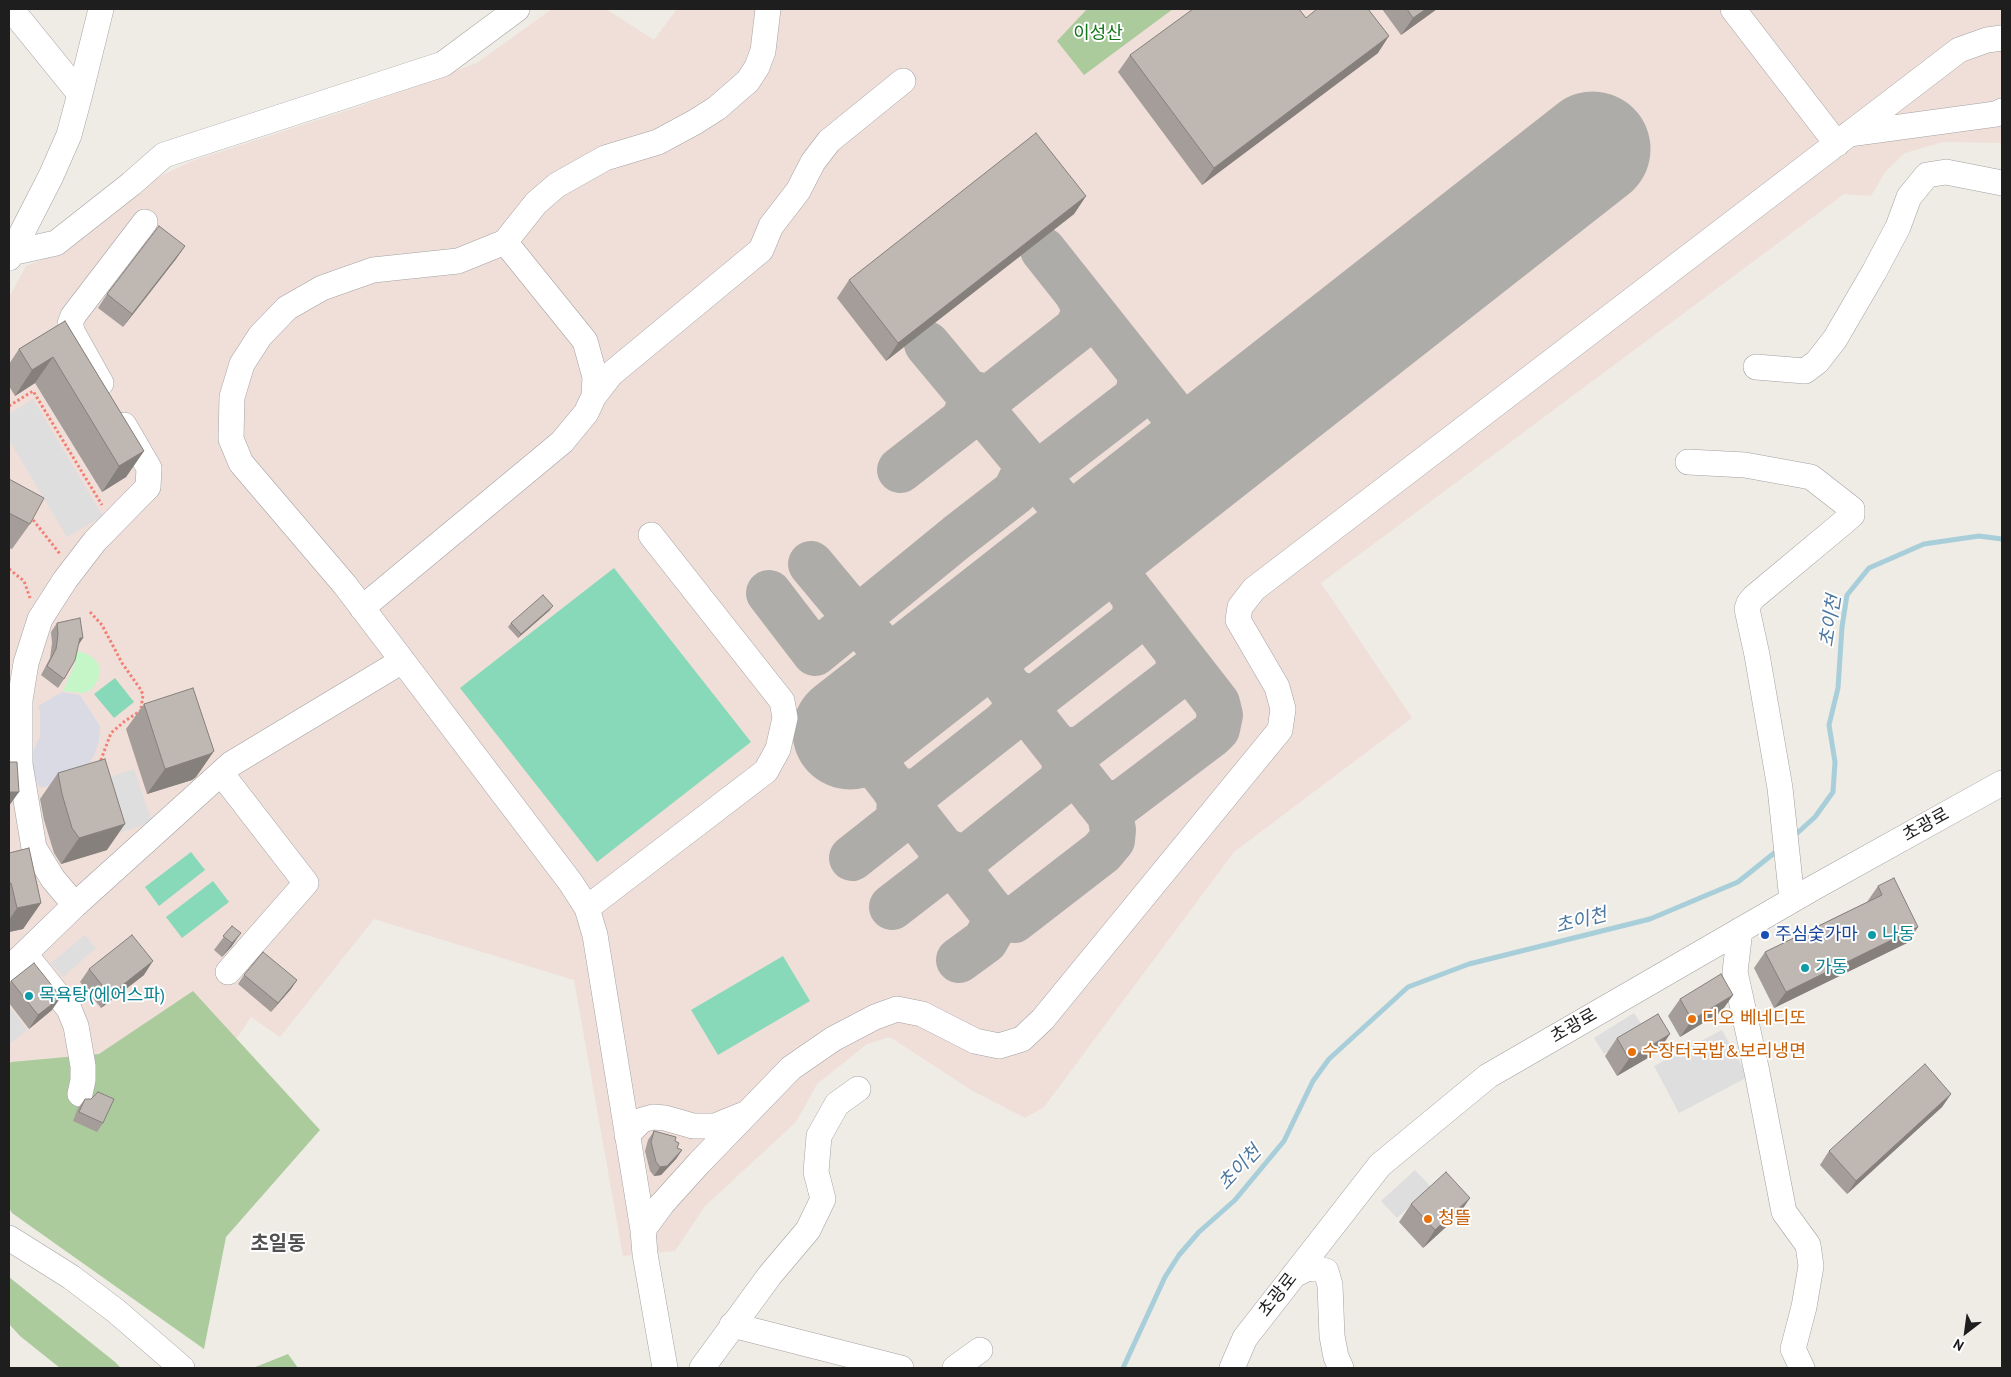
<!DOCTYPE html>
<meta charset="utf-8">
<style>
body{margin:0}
#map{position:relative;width:2011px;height:1377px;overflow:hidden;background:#efebe5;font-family:"PT Sans",sans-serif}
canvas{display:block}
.frame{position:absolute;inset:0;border:10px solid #1e1e1e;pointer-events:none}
.north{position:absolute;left:1941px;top:1307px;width:50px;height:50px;-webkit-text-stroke:4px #fff;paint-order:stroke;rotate:210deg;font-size:14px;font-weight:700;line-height:20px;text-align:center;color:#1e1e1e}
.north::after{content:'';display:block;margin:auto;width:18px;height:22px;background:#1e1e1e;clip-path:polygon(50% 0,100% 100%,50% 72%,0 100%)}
</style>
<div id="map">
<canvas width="2011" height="1377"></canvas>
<div class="frame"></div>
<div class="north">N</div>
</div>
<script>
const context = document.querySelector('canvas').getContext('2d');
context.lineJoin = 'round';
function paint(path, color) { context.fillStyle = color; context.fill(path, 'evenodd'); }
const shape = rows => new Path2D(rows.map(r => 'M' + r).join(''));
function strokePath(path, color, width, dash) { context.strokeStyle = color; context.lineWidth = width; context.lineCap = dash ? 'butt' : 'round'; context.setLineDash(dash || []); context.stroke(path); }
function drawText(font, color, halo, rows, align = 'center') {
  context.font = font + ' "PT Sans","Noto Sans KR",sans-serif'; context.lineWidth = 4; context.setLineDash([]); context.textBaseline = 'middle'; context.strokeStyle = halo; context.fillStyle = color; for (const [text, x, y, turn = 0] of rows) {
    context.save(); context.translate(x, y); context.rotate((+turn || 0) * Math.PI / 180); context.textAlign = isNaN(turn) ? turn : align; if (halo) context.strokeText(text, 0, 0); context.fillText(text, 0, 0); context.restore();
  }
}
paint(shape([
 [552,9,606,9,654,40,677,9,2002,9,2002,143,1943,142,1905,153,1885,172,1871,196,1844,194,1321,583,1412,718,1234,852,1044,1107,1025,1118,971,1090,890,1037,867,1044,817,1084,796,1122,705,1206,675,1251,623,1256,574,980,374,919,280,1037,251,1017,152,1165,9,1125,9,297,26,266,61,252,147,183,192,161,358,107,477,63]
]), '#f0dfd9');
paint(shape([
 [1087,9,1173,9,1084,75,1057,41],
 [193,991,320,1130,226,1237,204,1349,12,1213,9,1208,9,1065,11,1062,99,1054],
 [9,1277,115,1362,121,1368,60,1368,20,1336,9,1324],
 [288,1354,298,1368,253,1368]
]), '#abcb9d');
paint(shape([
 [75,650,87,654,93,658,98,663,100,670,98,680,92,689,84,693,63,691,74,666,76,657]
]), '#c5f6c8');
paint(shape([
 [614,568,751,742,597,862,460,688],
 [115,678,134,702,114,718,94,694],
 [191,852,205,870,159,906,145,887],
 [213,881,229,902,182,938,166,917],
 [783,956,810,1001,718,1055,691,1010]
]), '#88d9b9');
paint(shape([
 [33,399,103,516,67,537,9,440,9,414],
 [134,769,152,822,110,836,92,783],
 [85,935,96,948,63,977,51,963],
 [9,1006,27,1030,9,1044],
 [1634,1013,1645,1030,1604,1054,1594,1038],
 [1722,1030,1748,1077,1679,1113,1654,1066],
 [1415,1170,1431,1187,1397,1218,1381,1201]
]), '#dedede');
paint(shape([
 [62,692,80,695,100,726,99,741,94,756,80,778,40,788,33,772,33,753,40,736,40,711,38,706]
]), '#dadae4');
strokePath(shape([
 [1794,836,1815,817,1833,792,1835,762,1829,725,1838,688,1842,627,1847,595,1869,568,1924,544,1979,536,2002,539],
 [1123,1368,1165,1277,1179,1255,1199,1232,1235,1200,1284,1141,1313,1081,1329,1059,1408,987,1469,964,1650,919,1738,882,1778,850]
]), '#a8cfd9', 5);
strokePath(shape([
 [1043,250,1205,454],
 [927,344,1092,542,1217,703,1220,715,1217,729,1211,735,1121,803,1107,803,1097,799],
 [967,392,982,396,993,395,1077,329,1084,314,1084,306,1077,293],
 [1028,465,1041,468,1048,466,1135,399,1139,391,1141,374],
 [900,470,963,421,969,408,970,401,967,392],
 [811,564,911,684],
 [769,593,815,653,957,537,1015,492,1025,472,1024,460],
 [1012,692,1028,697,1038,696,1127,627,1134,619,1137,600],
 [850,732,994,915,1014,920,1102,852,1112,840,1113,830,1110,815,970,638],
 [1056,746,1069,751,1083,748,1176,677,1179,667,1178,653],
 [895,790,913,792,920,790,1004,724,1011,717,1016,708,1016,700,1012,692],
 [852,858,895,824,899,816,900,797],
 [892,907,936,873,941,862,943,850,958,856,964,856,971,854,1060,783,1065,772,1064,757],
 [959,960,985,941,993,927,994,915]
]), '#aeaca8', 46);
strokePath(shape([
 [850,732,1593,149]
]), '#aeaca8', 115);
const minor = shape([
 [1733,9,1837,144],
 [80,94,101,9],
 [1849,134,1996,114,2002,111],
 [11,253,56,243,131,184,164,155,443,64,517,9],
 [9,258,51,176,69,135,80,94,11,9],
 [1756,367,1805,371,1817,362,1835,339,1874,272,1898,227,1909,197,1927,175,1946,172,2002,183],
 [101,383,73,333,70,324,73,316,145,222],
 [594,396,611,374,761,250,771,226,798,191,813,162,829,141,903,81],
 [1688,462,1745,465,1811,477,1852,509,1852,515,1838,527,1754,597,1749,603,1747,609,1757,655,1780,788,1792,900],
 [362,608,562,442,586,413,594,396,595,377,585,341,505,242],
 [221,773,306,883,228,972],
 [75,905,231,764,402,661],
 [587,908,766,771,778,749,785,718,782,701,651,535],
 [1740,930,1735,972,1757,1072,1784,1212,1808,1245,1811,1266,1804,1307,1793,1349,1802,1368],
 [25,954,69,1009,76,1026,83,1066,83,1080,80,1094],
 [9,969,75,905,53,879,34,848,20,764,20,700,26,663,40,619,65,580,95,541,148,487,149,468,124,425],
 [627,1135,642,1120,653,1117,665,1118,693,1126,715,1126,742,1115],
 [643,1230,662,1204,699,1163,791,1068,833,1039,875,1017,897,1009,922,1014,975,1041,999,1046,1022,1039,1043,1019,1280,730,1283,709,1277,687,1238,620,1240,607,1254,589,1959,50,1987,40,2002,38],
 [9,1238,71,1277,116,1311,182,1368],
 [1294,1275,1306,1269,1314,1268,1326,1271,1330,1285,1332,1336,1336,1357,1341,1368],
 [732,1325,901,1368],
 [665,1368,645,1254,643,1230,595,935,587,908,571,883,345,585,241,463,231,439,232,397,242,364,260,336,287,308,322,288,373,270,458,261,505,242,536,203,557,185,605,158,658,142,695,122,717,108,748,81,757,67,763,51,768,9],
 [702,1368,770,1275,808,1230,823,1199,816,1172,819,1136,837,1104,858,1089],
 [955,1368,980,1350],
 [1232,1368,1245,1338,1380,1165,1488,1076,1815,887,2002,783]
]);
strokePath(minor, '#a2a2a2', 26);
strokePath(shape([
 [9,406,33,391,102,505],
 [30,516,60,554],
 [9,569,24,581,30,598],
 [90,612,102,625,122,663,141,690,143,695,141,709],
 [99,765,111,733,125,721,143,709]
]), '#f18074', 3, [2.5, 2.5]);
strokePath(minor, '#fff', 25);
paint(shape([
 [1382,9,1437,9,1401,35],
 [1378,53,1202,185,1118,72,1130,55],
 [1086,196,1074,214,886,361,837,298,849,280],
 [185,246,176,259,123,327,98,308,107,294],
 [65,321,144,451,126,477,102,492,35,383,15,396,9,386,9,364,19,349],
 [9,479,30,524,12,549,9,548],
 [550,610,518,638,508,627,511,623],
 [57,623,78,646,64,679,58,688,41,675,50,658,52,643,51,632],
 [144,704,214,751,196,777,192,780,147,794,126,729],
 [58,773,107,850,61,864,54,853,44,820,40,799],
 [9,853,41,903,23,929,9,932],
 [1878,886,1918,927,1907,943,1774,1008,1754,968,1765,952,1867,902],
 [232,926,232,946,222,957,214,950],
 [89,969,144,975,101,1008,80,982],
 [244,975,297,980,291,989,271,1012,238,984],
 [11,981,52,1010,29,1029,9,1003,9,985],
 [1733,995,1721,1012,1680,1037,1668,1016,1680,999],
 [1617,1038,1658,1052,1617,1076,1605,1056],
 [1951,1094,1942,1107,1847,1194,1820,1165,1829,1151],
 [85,1099,103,1123,97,1132,73,1121,78,1108],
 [654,1131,675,1141,677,1148,682,1150,676,1159,661,1175,654,1176,650,1171,645,1151,648,1140],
 [1411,1204,1458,1216,1423,1248,1399,1222]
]), '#a49d99');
paint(shape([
 [1426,9,1437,9,1401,35,1413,18],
 [1389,36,1378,53,1202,185,1214,168],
 [1086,196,1074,214,886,361,898,343],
 [185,246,176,259,123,327,132,314],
 [53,357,35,383,15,396,32,370],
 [144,451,126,477,102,492,119,466],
 [553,606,550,610,518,638,521,634],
 [80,638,83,638,77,647],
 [214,751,196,777,192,780,147,794,165,769],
 [9,792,19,792,9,806],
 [125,824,107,850,61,864,79,838],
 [41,903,23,929,9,932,9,920,17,908],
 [1918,927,1907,943,1774,1008,1786,992],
 [241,933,232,946,222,957,232,943],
 [153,961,144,975,101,1008,110,995],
 [297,980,291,989,271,1012,278,1003],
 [1733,995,1721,1012,1680,1037,1692,1020],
 [61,997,52,1010,29,1029,38,1015],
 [1670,1034,1658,1052,1617,1076,1629,1059],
 [1951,1094,1942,1107,1847,1194,1856,1181],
 [682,1150,676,1159,661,1175,654,1176,660,1167],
 [1470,1198,1458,1216,1423,1248,1435,1230]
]), '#86807d');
const building = shape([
 [1193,9,1299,9,1306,18,1317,9,1368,9,1389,36,1214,168,1130,55,1193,9],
 [1407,9,1426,9,1413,18,1407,9],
 [1036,133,1086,196,898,343,849,280,1036,133],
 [159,226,185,246,132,314,107,294,159,226],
 [65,321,144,451,119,466,53,357,32,370,19,349,65,321],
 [9,479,44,498,30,524,9,513,9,479],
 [543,595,553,606,521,634,511,623,543,595],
 [80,618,83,638,80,638,75,660,64,679,47,666,56,649,58,634,57,623,80,618],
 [193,688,214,751,210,754,165,769,144,704,193,688],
 [105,759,125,824,79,838,72,828,62,794,58,773,105,759],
 [9,762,17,762,19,792,9,792,9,762],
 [29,848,41,903,17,908,11,883,9,884,9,853,29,848],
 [1894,878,1918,927,1786,992,1765,952,1882,895,1878,886,1894,878],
 [232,926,241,933,232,943,223,936,232,926],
 [132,935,153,961,110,995,89,969,132,935],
 [263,952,297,980,278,1003,244,975,263,952],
 [34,963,61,997,38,1015,11,981,34,963],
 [1721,974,1733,995,1692,1020,1680,999,1721,974],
 [1658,1014,1670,1034,1629,1059,1617,1038,1658,1014],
 [1925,1064,1951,1094,1856,1181,1829,1151,1925,1064],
 [98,1092,114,1099,103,1123,79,1112,85,1099,91,1099,98,1092],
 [654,1131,676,1137,675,1141,679,1143,677,1148,682,1150,667,1166,660,1167,656,1162,651,1142,654,1131],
 [1446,1172,1470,1198,1435,1230,1411,1204,1446,1172]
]);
paint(building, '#bfb7b2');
strokePath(building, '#86807d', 1);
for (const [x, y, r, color] of [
 [1765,935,5,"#1a4fb4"],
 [1872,935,5,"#0f9aa8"],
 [1805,968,5,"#0f9aa8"],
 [29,996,5,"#0f9aa8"],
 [1692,1019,5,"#e8710a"],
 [1632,1052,5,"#e8710a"],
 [1428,1219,5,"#e8710a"]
]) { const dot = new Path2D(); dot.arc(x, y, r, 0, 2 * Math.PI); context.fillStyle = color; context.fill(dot); strokePath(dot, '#fff', 2); }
drawText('18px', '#13761a', '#fff', [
 ["이성산",1098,34]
]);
drawText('18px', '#1e1e1e', '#fff', [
 ["초광로",1926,825,-29],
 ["초광로",1574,1026,-30],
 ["초광로",1278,1295,-52]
]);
drawText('18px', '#164399', '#fff', [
 ["주심숯가마",1775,935]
], 'left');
drawText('18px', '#0d838f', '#fff', [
 ["나동",1882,935],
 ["가동",1815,968],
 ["목욕탕(에어스파)",39,996]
], 'left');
drawText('18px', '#c56008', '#fff', [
 ["디오 베네디또",1702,1019],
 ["수장터국밥&보리냉면",1642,1052],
 ["청뜰",1438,1219]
], 'left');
drawText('italic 19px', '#4e78a0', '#fff', [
 ["초이천",1831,621,-81],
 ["초이천",1581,921,-14],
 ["초이천",1240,1168,-47]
]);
drawText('bold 20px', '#515151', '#fff', [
 ["초일동",278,1244]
]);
</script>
